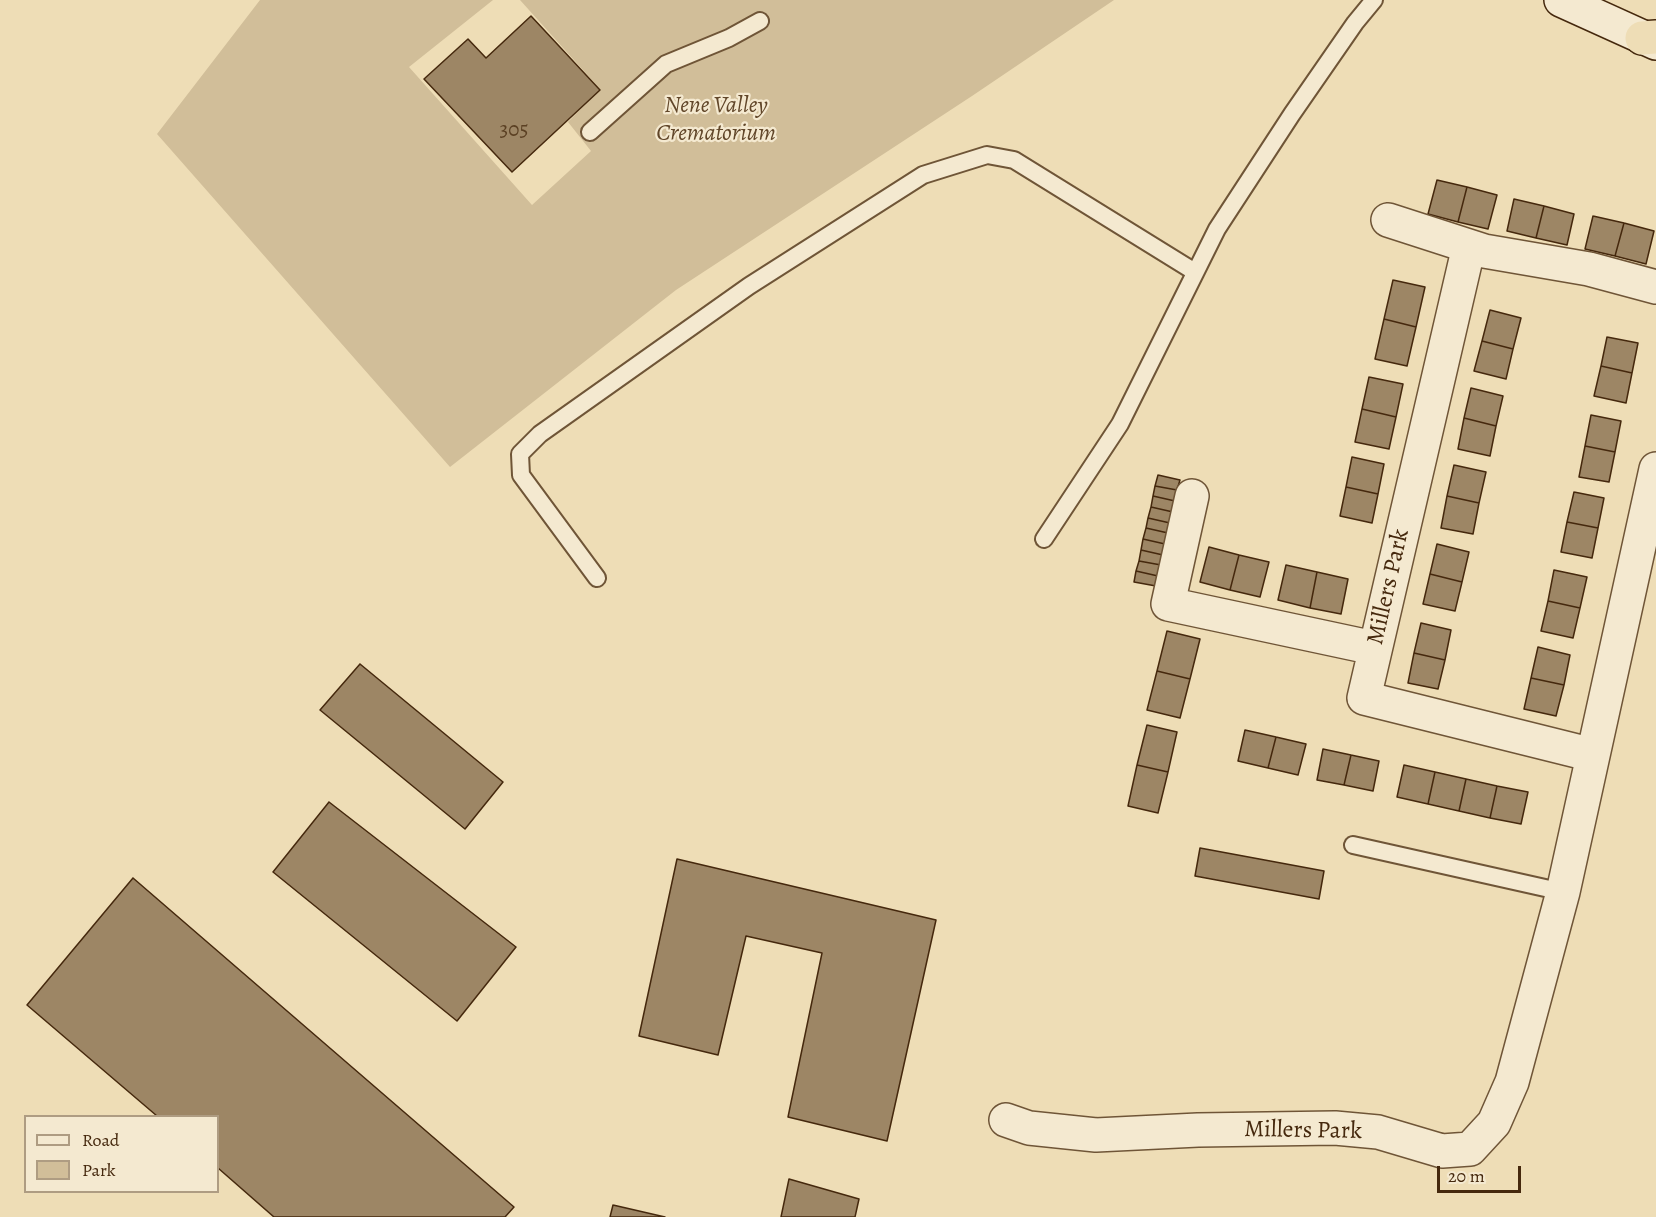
<!DOCTYPE html>
<style>
body{margin:0}
#map{position:relative;width:1656px;height:1217px;overflow:hidden;background:#eeddb6;font-family:Alegreya,serif}
canvas{display:block}
.legend{position:absolute;left:24px;top:1115px;width:195px;height:78px;box-sizing:border-box;background:#f4e9d0;border:2px solid #ae9c82;margin:0;padding:8px 10px;list-style:none;font-size:18px;color:#45280d}
.legend li{display:flex;align-items:center;gap:12px;height:30px}
.legend b{width:30px;border:2px solid #ae9c82}
.scale{position:absolute;left:1437px;top:1166px;width:84px;height:27px;box-sizing:border-box;border:3px solid #45280d;border-top:0;padding-left:8px;font-size:18px;line-height:21px;white-space:nowrap;color:#45280d;-webkit-text-stroke:4px #f4e9d0;paint-order:stroke}
</style>
<div id="map">
<canvas width="1656" height="1217"></canvas>
<ul class="legend">
<li><b style="height:8px;background:#f4e9d0"></b>Road</li>
<li><b style="height:16px;background:#d1be99"></b>Park</li>
</ul>
<div class="scale">20 m</div>
</div>
<script>
const context = document.querySelector('canvas').getContext('2d');
context.lineJoin = 'round';
function paint(path, color) { context.fillStyle = color; context.fill(path, 'evenodd'); }
const shape = rows => new Path2D(rows.map(r => 'M' + r).join(''));
function strokePath(path, color, width, dash) { context.strokeStyle = color; context.lineWidth = width; context.lineCap = dash ? 'butt' : 'round'; context.setLineDash(dash || []); context.stroke(path); }
function drawText(font, color, halo, rows, align = 'center') {
  context.font = font + ' Alegreya,serif'; context.lineWidth = 4.5; context.setLineDash([]); context.textBaseline = 'middle'; context.strokeStyle = halo; context.fillStyle = color; for (const [text, x, y, turn = 0] of rows) {
    context.save(); context.translate(x, y); context.rotate((+turn || 0) * Math.PI / 180); context.textAlign = isNaN(turn) ? turn : align; if (halo) context.strokeText(text, 0, 0); context.fillText(text, 0, 0); context.restore();
  }
}
paint(shape([
 [260,0,493,0,409,67,532,205,591,151,568,122,600,89,520,0,1114,0,972,96,676,290,450,467,157,134]
]), '#d1be99');
const building = shape([
 [531,16,600,90,512,172,424,79,468,39,486,58,531,16],
 [1437,180,1467,187,1458,222,1428,214,1437,180],
 [1467,187,1497,195,1488,229,1458,222,1467,187],
 [1514,199,1544,206,1536,238,1507,231,1514,199],
 [1544,206,1574,214,1567,245,1536,238,1544,206],
 [1593,216,1624,223,1615,256,1585,249,1593,216],
 [1624,223,1654,231,1646,264,1615,256,1624,223],
 [1393,280,1425,287,1416,327,1384,319,1393,280],
 [1490,310,1521,318,1513,349,1482,341,1490,310],
 [1384,319,1416,327,1407,366,1375,359,1384,319],
 [1607,337,1638,343,1632,373,1601,366,1607,337],
 [1482,341,1513,349,1506,379,1474,371,1482,341],
 [1601,366,1632,373,1626,403,1594,396,1601,366],
 [1369,377,1403,384,1396,417,1362,409,1369,377],
 [1471,388,1503,396,1496,426,1464,418,1471,388],
 [1362,409,1396,417,1389,449,1355,442,1362,409],
 [1591,415,1621,421,1615,452,1585,446,1591,415],
 [1464,418,1496,426,1490,456,1458,449,1464,418],
 [1585,446,1615,452,1609,482,1579,477,1585,446],
 [1352,457,1384,464,1378,494,1346,487,1352,457],
 [1454,465,1486,472,1479,503,1447,496,1454,465],
 [1158,475,1180,480,1177,490,1155,486,1158,475],
 [1155,486,1177,490,1175,501,1153,496,1155,486],
 [1346,487,1378,494,1372,523,1340,516,1346,487],
 [1574,492,1604,498,1598,528,1567,522,1574,492],
 [1153,496,1175,501,1173,512,1151,507,1153,496],
 [1447,496,1479,503,1473,534,1441,528,1447,496],
 [1151,507,1173,512,1170,523,1148,518,1151,507],
 [1148,518,1170,523,1168,533,1146,528,1148,518],
 [1567,522,1598,528,1592,558,1561,552,1567,522],
 [1146,528,1168,533,1165,544,1143,539,1146,528],
 [1143,539,1165,544,1163,555,1141,550,1143,539],
 [1437,544,1469,552,1462,582,1430,574,1437,544],
 [1209,547,1239,555,1230,590,1200,582,1209,547],
 [1141,550,1163,555,1161,565,1139,561,1141,550],
 [1239,555,1269,562,1260,597,1230,590,1239,555],
 [1139,561,1161,565,1158,576,1136,571,1139,561],
 [1286,565,1317,572,1310,608,1278,600,1286,565],
 [1554,570,1587,577,1580,608,1548,601,1554,570],
 [1136,571,1158,576,1156,586,1134,582,1136,571],
 [1317,572,1348,579,1341,614,1310,608,1317,572],
 [1430,574,1462,582,1455,611,1423,604,1430,574],
 [1548,601,1580,608,1573,638,1541,631,1548,601],
 [1421,623,1451,630,1445,660,1414,653,1421,623],
 [1167,631,1200,639,1190,679,1157,671,1167,631],
 [1538,647,1570,655,1564,685,1531,678,1538,647],
 [1414,653,1445,660,1438,689,1408,683,1414,653],
 [360,664,503,782,465,829,320,710,360,664],
 [1157,671,1190,679,1180,718,1147,710,1157,671],
 [1531,678,1564,685,1556,716,1524,709,1531,678],
 [1147,725,1177,732,1168,772,1137,765,1147,725],
 [1245,730,1276,737,1268,768,1238,761,1245,730],
 [1276,737,1306,744,1298,775,1268,768,1276,737],
 [1323,749,1351,755,1344,785,1317,780,1323,749],
 [1351,755,1379,761,1373,791,1344,785,1351,755],
 [1137,765,1168,772,1158,813,1128,806,1137,765],
 [1404,765,1435,772,1428,804,1397,797,1404,765],
 [1435,772,1466,779,1459,811,1428,804,1435,772],
 [1466,779,1497,786,1490,818,1459,811,1466,779],
 [1497,786,1528,792,1521,824,1490,818,1497,786],
 [329,802,516,947,457,1021,273,872,329,802],
 [1200,848,1324,871,1319,899,1195,876,1200,848],
 [677,859,936,920,887,1141,788,1117,822,953,746,936,718,1055,639,1036,677,859],
 [133,878,514,1207,505,1217,274,1217,218,1168,218,1116,157,1116,27,1005,133,878],
 [789,1179,859,1199,855,1217,781,1217,789,1179],
 [613,1205,665,1217,610,1217,613,1205]
]);
paint(building, '#9d8665');
strokePath(building, '#45280d', 1.5);
const service = shape([
 [590,132,666,64,729,38,760,21],
 [1044,539,1120,424,1217,229,1292,114,1355,23,1374,0],
 [597,578,521,475,520,454,540,434,749,286,923,175,987,155,1014,160,1195,272],
 [1353,845,1563,892]
]);
const minor = shape([
 [1388,220,1484,251,1589,269,1656,287],
 [1469,246,1364,698,1593,755],
 [1192,496,1168,604,1374,648],
 [1006,1120,1029,1128,1096,1135,1198,1130,1335,1128,1378,1132,1442,1151,1470,1149,1494,1123,1512,1082,1563,892,1656,469]
]);
const secondary = shape([
 [1561,0,1656,43]
]);
const trunk = shape([
 [1642,38,1656,37]
]);
strokePath(service, '#6f5537', 20);
strokePath(minor, '#6f5537', 36);
strokePath(secondary, '#45280d', 36);
strokePath(trunk, '#45280d', 36);
strokePath(service, '#f4e9d0', 16);
strokePath(minor, '#f4e9d0', 33);
strokePath(secondary, '#f4e9d0', 33);
strokePath(trunk, '#eeddb6', 33);
drawText('21px', '#5b4023', null, [
 ["305",514,131]
]);
drawText('italic 24px', '#614629', '#f4e9d0', [
 ["Nene Valley",716,106],
 ["Crematorium",716,134]
]);
drawText('24px', '#45280d', '#f4e9d0', [
 ["Millers Park",1389,587,-77],
 ["Millers Park",1303,1131,1]
]);
</script>
